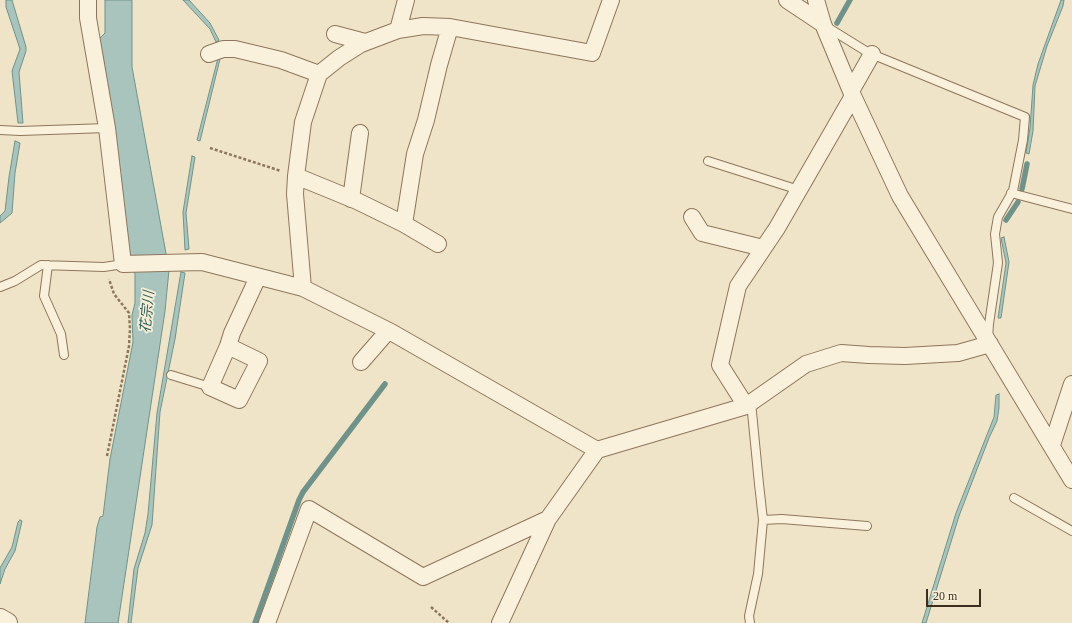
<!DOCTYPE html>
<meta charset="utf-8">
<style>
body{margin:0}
#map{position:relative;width:1072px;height:623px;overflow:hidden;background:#f0e4c8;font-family:"Times New Roman",serif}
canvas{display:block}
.scale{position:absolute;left:926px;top:589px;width:55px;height:18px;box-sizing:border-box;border:2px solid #3d2e20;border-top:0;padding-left:5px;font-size:12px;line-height:14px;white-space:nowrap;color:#3d2e20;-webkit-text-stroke:3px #f7eed8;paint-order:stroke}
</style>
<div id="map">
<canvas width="1072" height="623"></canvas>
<div class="scale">20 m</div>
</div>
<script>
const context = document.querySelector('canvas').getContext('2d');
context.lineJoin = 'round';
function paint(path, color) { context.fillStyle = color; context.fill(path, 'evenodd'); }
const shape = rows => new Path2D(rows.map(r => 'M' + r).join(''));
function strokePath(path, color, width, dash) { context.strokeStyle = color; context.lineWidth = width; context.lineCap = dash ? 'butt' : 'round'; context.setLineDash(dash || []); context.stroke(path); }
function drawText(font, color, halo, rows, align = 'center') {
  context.font = font + ' "Times New Roman","Noto Sans JP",serif'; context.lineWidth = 3.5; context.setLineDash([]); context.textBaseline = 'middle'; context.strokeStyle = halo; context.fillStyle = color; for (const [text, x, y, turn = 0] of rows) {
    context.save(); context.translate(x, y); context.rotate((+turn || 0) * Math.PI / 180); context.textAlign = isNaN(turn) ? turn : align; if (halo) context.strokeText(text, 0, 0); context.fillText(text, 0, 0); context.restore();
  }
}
const water = shape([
 [6,0,12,0,26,47,26,51,19,72,23,123,18,123,12,71,20,49,6,7,6,0],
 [105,0,132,0,132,67,169,270,165,311,118,623,85,623,97,527,100,517,103,516,110,459,133,342,132,315,135,303,135,274,129,253,121,179,104,62,99,39,105,33,105,0],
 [183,0,189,0,210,23,219,40,216,42,210,29,183,0],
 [1061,0,1064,0,1063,6,1047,46,1035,86,1033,131,1029,154,1026,153,1030,128,1033,85,1038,64,1061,0],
 [218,58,220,59,200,141,197,140,218,58],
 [15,141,20,143,15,173,12,213,0,223,0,216,5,211,9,177,15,141],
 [192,156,195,157,186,213,189,249,185,250,183,212,192,156],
 [1004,237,1009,262,1001,318,998,318,1006,263,1001,238,1004,237],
 [181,272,185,273,175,339,160,412,152,525,138,568,131,623,128,623,134,569,145,533,148,514,157,413,181,272],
 [999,394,999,408,997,421,989,438,959,516,926,623,922,623,956,513,994,417,996,395,999,394],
 [20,520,22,521,15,551,5,569,0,584,0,568,12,547,18,522,20,520]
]);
paint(water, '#a9c4bc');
strokePath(water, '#6f938a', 1);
strokePath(shape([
 [837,23,850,0],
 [1022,189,1027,164],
 [1006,220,1018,202],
 [255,623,299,500,303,492,385,384]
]), '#6f938a', 5.5);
const service = shape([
 [827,27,869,53,1025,117,1023,140,1013,191,998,217,995,234,998,263,989,324,988,338],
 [0,130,20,131,107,128],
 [708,161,799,190],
 [1011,193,1072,209],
 [48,265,44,296,61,334,64,355],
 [0,287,15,281,41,265,104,267,123,264],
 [171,375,210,387],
 [1014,498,1072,531],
 [763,520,782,519,867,526],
 [750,623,749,616,758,574,763,520,759,484,751,402]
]);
const minor = shape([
 [88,0,88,18,107,128,123,264,202,262,303,288,391,332,597,450],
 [787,0,823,24],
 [816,0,823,24,853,96,900,196,1072,480],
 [398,30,406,0],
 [335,34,365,42],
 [209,54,223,49,235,49,281,60,319,74],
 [851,91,872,54],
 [296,176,357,201,404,224,438,244],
 [351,199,360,133],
 [692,217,702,233,763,248],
 [404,224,415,154,426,120,439,65,450,27],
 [303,288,295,194,296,176,303,122,319,74,339,58,361,44,398,30,423,26,450,27,592,53,611,0],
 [228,346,259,361,239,400,210,387,228,346,232,333,258,277],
 [361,362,388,331],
 [746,406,720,365,738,286,777,228,853,96],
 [1052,445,1072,384],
 [267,623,309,509,423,577,548,519],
 [500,623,548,519,597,450,746,406,806,364,841,353,869,355,905,356,958,353,990,344]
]);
const tertiary = shape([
 [0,619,7,623]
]);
strokePath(service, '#8d765c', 10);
strokePath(minor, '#8d765c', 18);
strokePath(tertiary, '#8d765c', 22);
strokePath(shape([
 [210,148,281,171],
 [107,456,129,346,130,329,129,313,114,294,109,279],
 [431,607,449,623]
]), '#8d765c', 2.5, [3, 2]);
strokePath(service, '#faf1dc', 8);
strokePath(minor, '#faf1dc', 16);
strokePath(tertiary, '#faf1dc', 20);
drawText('italic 14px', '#2f5d5a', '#f7eed8', [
 ["花宗川",148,312,-85]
]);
</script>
